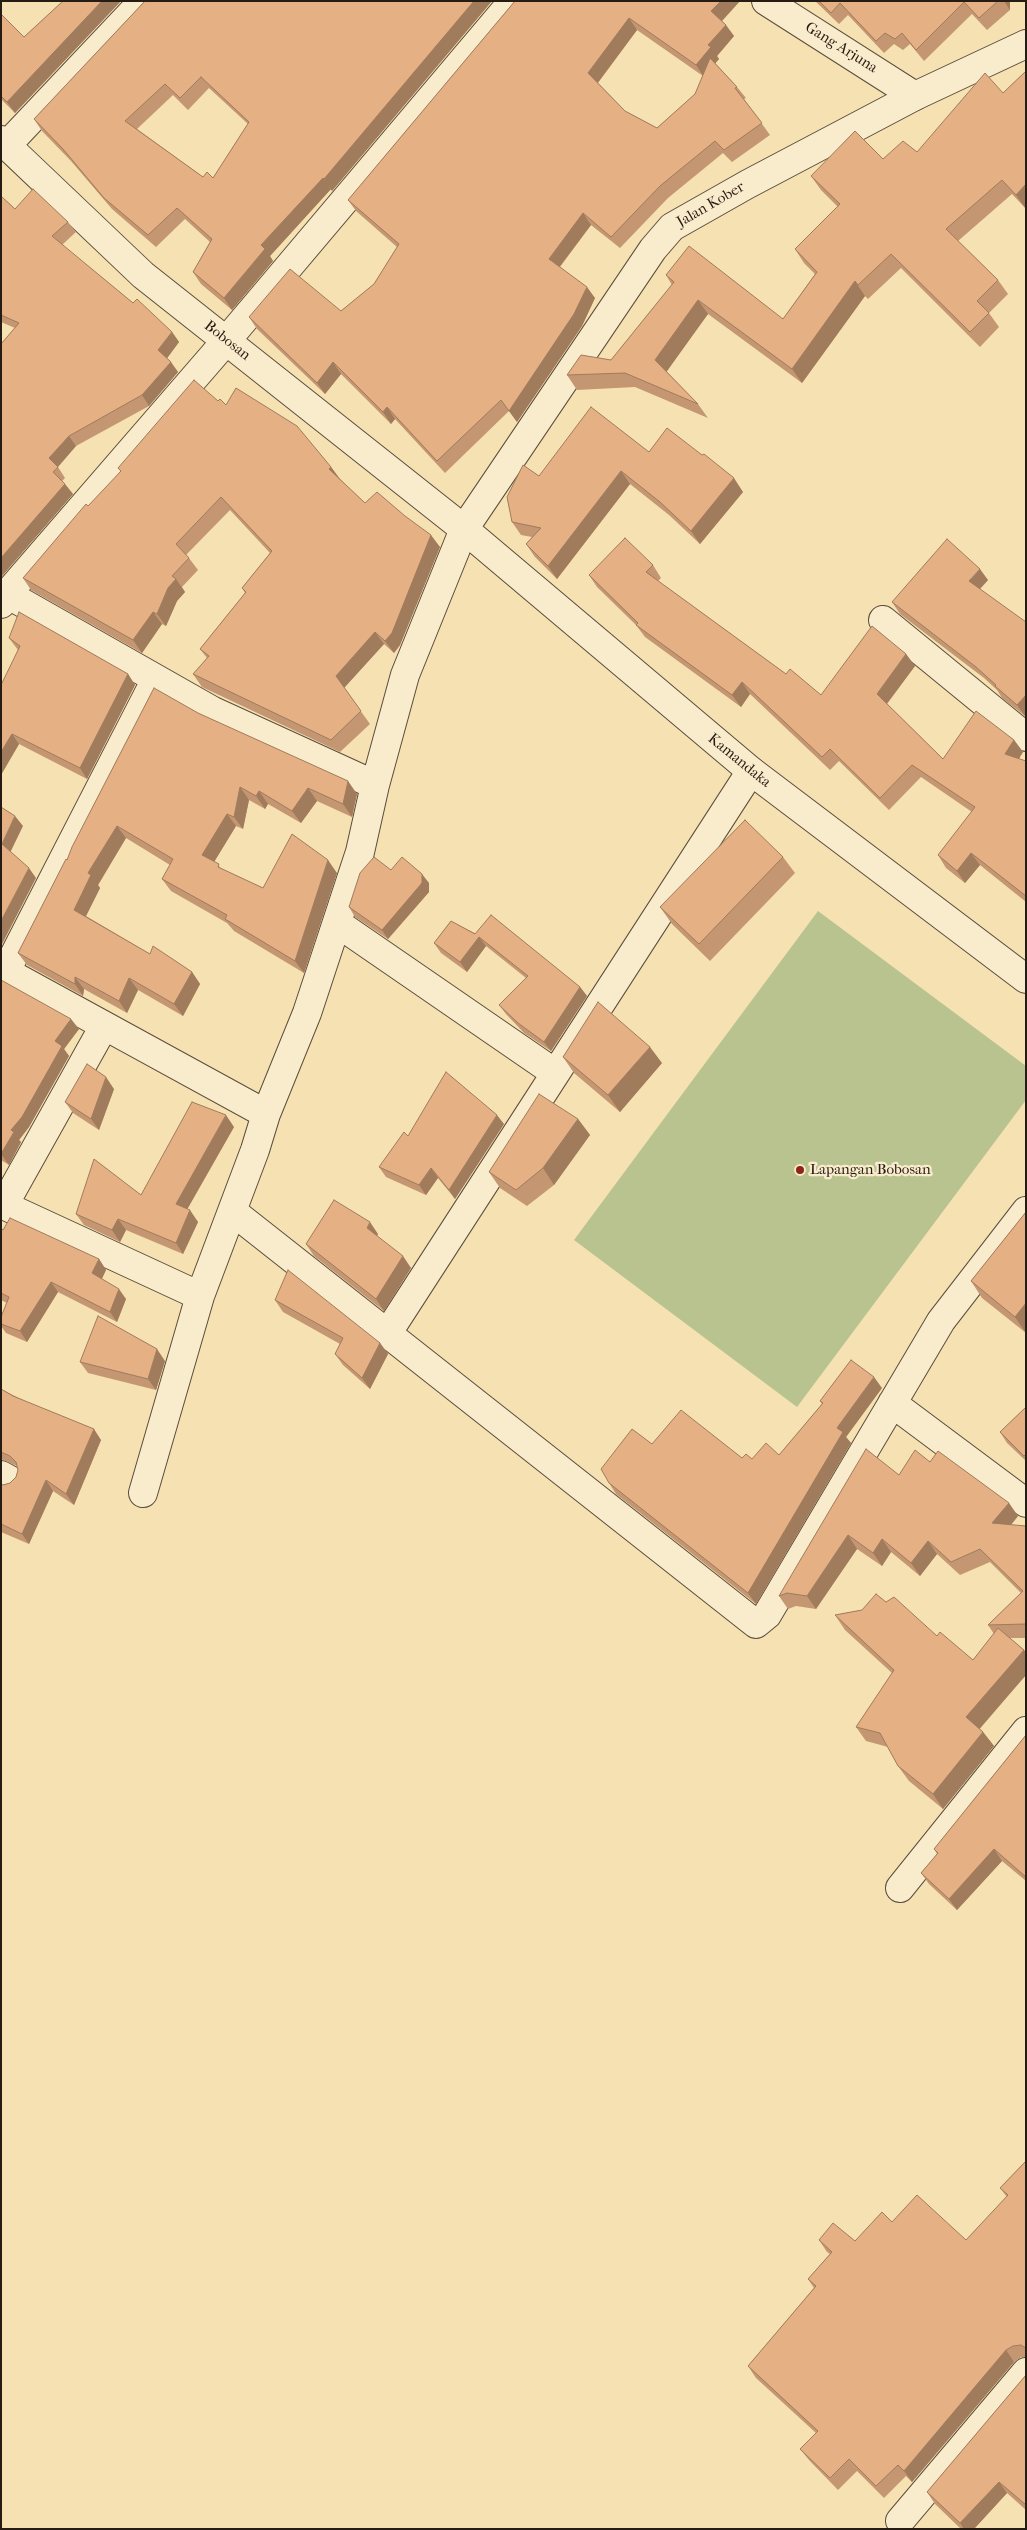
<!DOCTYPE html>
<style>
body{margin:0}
#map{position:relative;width:1027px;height:2530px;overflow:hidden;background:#f6e1b2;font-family:"IM FELL French Canon",serif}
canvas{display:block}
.frame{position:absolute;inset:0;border:2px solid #271c13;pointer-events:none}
</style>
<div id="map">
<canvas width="1027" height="2530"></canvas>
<div class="frame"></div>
</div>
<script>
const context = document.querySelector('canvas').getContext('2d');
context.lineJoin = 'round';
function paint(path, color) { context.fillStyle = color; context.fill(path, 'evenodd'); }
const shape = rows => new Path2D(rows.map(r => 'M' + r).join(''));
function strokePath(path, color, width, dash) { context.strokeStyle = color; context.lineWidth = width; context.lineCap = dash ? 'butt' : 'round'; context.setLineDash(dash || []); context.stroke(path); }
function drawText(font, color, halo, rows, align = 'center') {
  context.font = font + ' "IM FELL French Canon",serif'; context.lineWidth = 4.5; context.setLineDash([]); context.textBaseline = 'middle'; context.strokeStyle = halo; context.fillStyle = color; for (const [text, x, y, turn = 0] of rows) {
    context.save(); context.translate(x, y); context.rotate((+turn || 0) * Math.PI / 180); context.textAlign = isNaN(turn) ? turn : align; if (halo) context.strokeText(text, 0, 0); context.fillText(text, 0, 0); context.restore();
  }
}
paint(shape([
 [818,911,1026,1066,1026,1100,797,1407,574,1240]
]), '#b8c38f');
const minor = shape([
 [766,1,915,96],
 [7,145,143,1],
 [7,594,213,711,375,785],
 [1,604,7,594,226,341,513,1],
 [883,620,1026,737],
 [337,923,555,1073],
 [1,969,266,1114],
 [6,971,156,679],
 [1,1204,200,1296],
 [4,1205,104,1026],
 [232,1211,756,1624,767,1615,941,1321,1026,1211],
 [387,1334,751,771],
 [892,1403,1026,1503],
 [1,1475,10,1480],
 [143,1493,200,1296,255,1150,266,1114,307,1013,360,852,375,785,405,675,464,529],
 [900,1888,1026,1731],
 [900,2521,1026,2372]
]);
const tertiary = shape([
 [1,140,143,275,464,529,751,771,1026,979],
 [464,529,653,249,672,227,748,184,915,96,1026,44]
]);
strokePath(minor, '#5b4d3b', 30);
strokePath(tertiary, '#5b4d3b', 30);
strokePath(minor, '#f9eccd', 28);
strokePath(tertiary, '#f9eccd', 28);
paint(shape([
 [63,1,121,1,15,113,1,99,1,14,24,37],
 [145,1,492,1,332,191,331,189,270,256,273,261,232,310,201,284,193,272,210,242,185,219,156,247,112,209,71,161,42,131,34,119],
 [209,88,248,124,213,178,203,177,137,129,173,95,188,110],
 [515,1,740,1,722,21,734,36,717,56,719,59,715,63,737,87,746,98,744,99,770,135,732,162,723,153,668,198,620,248,591,225,560,267,595,298,582,326,517,422,509,411,445,473,395,419,391,424,341,374,325,394,257,329,249,317,341,311,374,284,397,247,356,211,348,200],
 [637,30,703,76,695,94,657,128,625,111,598,83],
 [815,1,1010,1,1010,10,987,30,972,14,924,61,910,44,903,50,894,44,884,53,848,15,839,24],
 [1026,71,1026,209,1012,194,958,241,998,280,1008,294,989,313,999,327,980,347,901,268,868,299,865,296,802,383,708,314,666,371,698,404,708,418,635,387,577,390,567,375,611,360,672,285,666,275,783,319,815,274,804,263,795,249,838,207,821,190,811,176,917,152,1003,93],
 [1,196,15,209,68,222,76,232,62,245,133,303,172,332,179,342,167,358,178,372,149,406,76,446,58,467,65,478,62,481,73,494,2,576,1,344,15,328,1,322],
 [218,401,226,405,331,467,340,479,365,503,440,547,400,645,394,653,384,644,344,688,370,724,340,752,202,687,193,674,207,658,200,649,245,593,242,588,270,553,230,510,186,555,189,558,198,570,182,587,185,592,177,601,166,626,162,624,142,653,31,590,23,578,121,472,118,468],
 [649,452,743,492,700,544,669,515,630,484,557,579,535,557,526,544,532,537,521,535,512,522,539,476],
 [653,565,661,578,658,581,786,674,821,695,906,654,915,666,887,704,943,759,1014,740,1023,752,1019,759,1026,761,1026,902,980,865,965,883,946,868,938,855,972,812,921,777,889,810,839,761,830,770,750,694,741,707,645,637,636,625,597,587,589,575],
 [988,580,980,589,1025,716,1002,698,997,690,984,678,900,614,892,602],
 [9,638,128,674,135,685,87,779,19,744,1,775,18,650],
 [198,713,357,794,352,817,317,801,301,823,268,804,265,809,249,800,243,829,236,826,214,862,222,869,263,888,337,873,304,973,234,931,227,923,171,891,162,879,170,865,126,838,98,885,100,888,86,916,150,954,192,972,200,984,183,1016,138,990,127,1013,84,989,83,996,27,965,18,953,67,860],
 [783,857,795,873,710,961,672,924,660,907],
 [391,870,429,883,429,892,388,939,355,917,349,907],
 [451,921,580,987,587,996,551,1051,524,1033,506,1014,499,1005,526,978,486,946,467,972,441,953,434,943],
 [1,980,79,1029,64,1049,69,1056,29,1127,19,1140,21,1142,9,1165,1,1160],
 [563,1057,662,1063,620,1112,574,1073],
 [114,1089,99,1130,73,1113,65,1102],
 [578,1119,590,1135,554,1185,527,1206,500,1188,489,1172],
 [504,1124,455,1199,438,1178,426,1195,386,1177,379,1167,408,1136],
 [234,1127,187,1209,198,1222,183,1254,126,1230,120,1242,84,1225,76,1214,141,1195],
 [1026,1212,1026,1333,982,1298,971,1281],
 [1,1228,3,1230,99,1259,106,1270,102,1279,126,1299,117,1322,58,1292,27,1342,6,1333,1,1326,1,1317,7,1303,1,1300],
 [378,1234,377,1236,411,1268,384,1311,314,1256,306,1244],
 [275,1300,380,1343,388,1354,370,1389,343,1365,335,1354,340,1344,283,1312],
 [165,1361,156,1390,88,1373,80,1362],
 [882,1388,846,1437,851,1443,756,1604,616,1494,609,1483,742,1458,752,1459,779,1455,822,1404,820,1401],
 [1,1389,101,1440,74,1505,53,1491,29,1544,1,1532,1,1484,3,1485,10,1483,16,1477,18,1470,17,1466,1,1459],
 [1026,1407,1026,1461,1007,1443,1000,1432],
 [930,1462,1018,1516,1011,1525,1026,1526,1026,1638,1010,1638,1024,1650,1026,1653,1026,1675,979,1728,983,1732,994,1746,943,1809,909,1781,898,1766,888,1747,866,1741,856,1727,892,1673,845,1630,835,1615,862,1610,886,1602,973,1660,994,1634,988,1625,1021,1593,990,1562,960,1575,937,1554,920,1576,891,1552,882,1566,857,1549,816,1609,796,1606,788,1609,779,1596,899,1475],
 [1026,1735,1026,1881,1002,1861,957,1910,929,1884,921,1873,937,1854,934,1849],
 [1026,2161,1026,2357,1021,2357,1014,2362,912,2482,906,2476,884,2498,857,2471,838,2490,809,2460,800,2449,816,2433,756,2378,748,2366,814,2288,808,2279,830,2254,827,2252,819,2240,855,2241,892,2222,966,2240,1007,2197,1000,2188],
 [1026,2375,1026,2510,1007,2493,974,2529,961,2529,935,2504,927,2492]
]), '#c49772');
paint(shape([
 [102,1,121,1,15,113,7,102],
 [474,1,492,1,332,191,324,179],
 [721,1,740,1,720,23,711,11],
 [1004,1,1010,1,1010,10],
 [629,18,637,30,596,85,588,73],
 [726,25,734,36,717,56,719,59,704,77,696,65,708,45],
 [323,178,331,189,270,256,273,261,232,310,224,298,261,245],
 [1026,184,1026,209,1016,195],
 [583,213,591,225,557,270,549,259],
 [855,281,865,296,802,383,792,369],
 [587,287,595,298,582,326,517,422,509,411],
 [698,300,708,314,665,374,655,360],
 [172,332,179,342,165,361,158,350],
 [171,362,178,372,149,406,142,395],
 [333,362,341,374,325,394,317,383],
 [387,407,395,419,391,424,383,412],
 [69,436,76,446,56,469,49,458],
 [331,467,340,479,329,469],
 [621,471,630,484,557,579,548,566],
 [734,478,743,492,700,544,691,531],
 [65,484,73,494,2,576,1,558],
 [431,535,440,547,400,645,394,653,385,641],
 [980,569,988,580,977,592,969,581],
 [176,579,185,592,177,601,166,626,157,614,168,588],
 [153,612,162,624,142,653,133,640],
 [375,632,384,644,344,688,336,676],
 [906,654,915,666,885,706,877,694],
 [128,674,135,685,87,779,80,768],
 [742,682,750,694,741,707,732,695],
 [1026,695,1026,715,1025,716,1017,705],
 [12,734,19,744,1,775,1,752],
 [1014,740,1023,752,1014,766,1005,754],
 [348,781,357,794,352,817,343,804],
 [240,787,249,800,243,829,234,817],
 [308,788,317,801,301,823,292,811],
 [259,791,268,804,265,809,256,796],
 [227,814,236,826,211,867,202,855],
 [15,816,23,826,9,855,2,844],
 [117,826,126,838,98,885,100,888,83,922,74,910,88,873],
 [971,853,980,865,965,883,957,871],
 [328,860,337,873,304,973,295,961],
 [29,868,36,878,1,946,1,921],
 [422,874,429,883,429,892,388,939,382,930],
 [479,937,486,946,467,972,460,962],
 [192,972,200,984,183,1016,174,1004],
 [75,977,84,989,83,996,75,984],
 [129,978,138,990,127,1013,119,1001],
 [580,987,587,996,551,1051,544,1042],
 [71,1019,79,1029,64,1049,69,1056,29,1127,19,1140,21,1142,9,1165,1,1154,11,1130,55,1041],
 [650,1047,662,1063,620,1112,608,1095],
 [106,1077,114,1089,99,1130,91,1119],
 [226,1115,234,1127,184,1215,176,1204],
 [497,1115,504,1124,455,1199,449,1190],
 [578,1119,590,1135,554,1185,543,1168],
 [431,1168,438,1178,426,1195,419,1185],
 [190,1210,198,1222,183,1254,176,1243],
 [118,1219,126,1230,120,1242,112,1230],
 [370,1222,378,1234,375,1239,367,1228],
 [403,1256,411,1268,384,1311,376,1299],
 [99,1259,106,1270,99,1284,92,1273],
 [51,1282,58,1292,27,1342,20,1331],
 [119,1289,126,1299,117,1322,110,1312],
 [1026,1303,1026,1333,1015,1317],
 [380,1343,388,1354,370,1389,362,1378],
 [157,1349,165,1361,156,1390,148,1379],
 [874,1377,882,1388,846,1437,851,1443,756,1604,748,1593,837,1428],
 [94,1429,101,1440,74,1505,66,1494],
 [46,1480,53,1491,29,1544,22,1534],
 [1009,1503,1018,1516,1001,1537,992,1523],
 [848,1535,857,1549,816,1609,807,1596],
 [882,1539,891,1552,882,1566,873,1553],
 [928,1541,937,1554,920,1576,911,1563],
 [1024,1650,1026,1653,1026,1675,977,1732,966,1717],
 [983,1732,994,1746,943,1809,933,1794],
 [994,1849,1002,1861,957,1910,949,1899],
 [1006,2350,1014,2362,912,2482,904,2471],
 [999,2482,1007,2493,974,2529,964,2529,960,2523]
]), '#a07b5c');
const building = shape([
 [63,1,102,1,7,102,1,96,1,14,24,37,63,1],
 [145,1,474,1,324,179,323,178,261,245,265,249,224,298,193,272,212,239,177,208,148,235,104,198,63,149,34,119,145,1],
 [201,77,249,122,213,178,207,172,203,177,125,121,165,84,180,98,201,77],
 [515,1,721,1,711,11,726,25,708,45,711,47,696,65,629,18,588,73,625,111,657,128,695,94,710,58,737,87,735,88,762,123,724,150,715,141,660,186,611,237,583,213,549,259,587,287,574,314,509,411,501,400,437,461,387,407,383,412,333,362,317,383,249,317,290,269,341,311,374,284,399,244,348,200,515,1],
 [819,1,998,1,979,18,964,2,916,50,902,33,895,39,885,33,876,41,840,3,831,13,819,1],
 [1026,71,1026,184,1016,195,1002,180,946,229,998,280,977,301,989,313,970,332,891,254,858,285,855,281,792,369,698,300,655,360,698,404,625,373,567,375,581,355,611,360,674,282,666,275,689,246,783,319,817,272,795,249,840,204,811,176,855,131,883,159,903,141,917,152,985,73,1003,93,1026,71],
 [33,189,68,222,52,236,133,303,137,299,172,332,158,350,171,362,142,395,69,436,49,458,58,467,53,472,65,484,1,558,1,344,19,323,1,315,1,196,15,209,33,189],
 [194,380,218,401,220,399,226,405,236,388,297,426,331,467,329,469,365,503,377,492,405,516,431,535,392,633,385,641,375,632,336,676,361,711,331,740,193,674,209,656,200,649,246,592,242,588,272,551,221,497,176,544,189,558,172,576,176,579,168,588,157,614,153,612,133,640,23,578,86,504,88,506,121,471,118,468,194,380],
 [591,407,649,452,667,428,702,455,704,454,734,478,691,531,660,502,621,471,548,566,526,544,541,528,512,522,507,497,523,465,539,476,591,407],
 [625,538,653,565,646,572,786,674,790,669,821,695,872,626,906,654,877,694,943,759,976,711,1014,740,1005,754,1026,761,1026,896,971,853,957,871,938,855,975,807,912,765,880,798,830,749,822,757,742,682,732,695,636,625,638,623,589,575,625,538],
 [947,539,980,569,969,581,1026,622,1026,695,1017,705,995,686,996,685,976,667,892,602,947,539],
 [19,612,128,674,80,768,12,734,1,752,1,685,20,646,9,638,19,612],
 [154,688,198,713,348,781,343,804,308,788,292,811,259,791,256,796,240,787,234,817,227,814,202,855,219,864,218,867,263,888,292,834,328,860,295,961,225,919,227,915,162,879,173,859,117,826,88,873,91,875,74,910,150,954,153,946,192,972,174,1004,129,978,119,1001,75,977,75,984,18,953,66,859,67,860,72,847,154,688],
 [1,807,15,816,2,844,29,868,1,921,1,807],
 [745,820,783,857,699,944,660,907,745,820],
 [374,857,391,870,402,857,422,874,422,883,382,930,349,907,360,873,374,857],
 [491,915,580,987,544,1042,518,1023,499,1005,528,976,479,937,460,962,434,943,451,921,475,934,491,915],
 [1,980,71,1019,55,1041,62,1046,22,1117,11,1130,14,1132,1,1154,1,980],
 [598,1002,650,1047,608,1095,563,1057,598,1002],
 [87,1064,106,1077,91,1119,65,1102,87,1064],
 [446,1072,497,1115,449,1190,431,1168,419,1185,379,1167,404,1132,408,1136,446,1072],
 [539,1094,578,1119,543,1168,516,1190,489,1172,539,1094],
 [192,1102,226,1115,176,1204,190,1210,176,1243,118,1219,112,1230,76,1214,94,1159,141,1195,192,1102],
 [334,1200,370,1222,367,1228,403,1256,376,1299,306,1244,334,1200],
 [1026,1212,1026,1303,1015,1317,971,1281,1026,1212],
 [10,1218,99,1259,92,1273,119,1289,110,1312,51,1282,20,1331,1,1324,1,1317,9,1297,1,1293,1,1228,3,1230,10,1218],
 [288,1270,380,1343,362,1378,335,1354,343,1338,275,1300,288,1270],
 [98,1316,157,1349,148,1379,80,1362,98,1316],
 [851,1360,874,1377,837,1428,843,1432,748,1593,609,1483,601,1469,632,1429,652,1444,681,1410,742,1458,746,1454,752,1459,766,1443,779,1455,823,1403,820,1401,851,1360],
 [1,1389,13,1396,94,1429,66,1494,46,1480,22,1534,1,1524,1,1484,3,1485,10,1483,16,1477,18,1470,16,1462,10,1456,1,1452,1,1389],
 [1026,1407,1026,1454,1024,1456,1000,1432,1026,1407],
 [866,1449,899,1475,915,1450,930,1462,938,1451,1009,1503,992,1523,1026,1526,1026,1624,988,1625,1023,1591,980,1549,951,1562,928,1541,911,1563,882,1539,873,1553,848,1535,807,1596,787,1593,779,1596,866,1449],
 [876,1594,886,1602,894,1597,937,1636,940,1632,973,1660,998,1628,1024,1650,966,1717,983,1732,933,1794,898,1766,880,1733,856,1727,894,1670,835,1615,862,1610,876,1594],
 [1026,1735,1026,1877,994,1849,949,1899,921,1873,938,1853,934,1849,1026,1735],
 [1026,2161,1026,2348,1021,2345,1013,2346,1006,2350,904,2471,898,2465,876,2486,849,2459,830,2478,800,2449,818,2431,748,2366,816,2286,808,2279,832,2252,819,2240,833,2223,855,2241,882,2212,892,2222,917,2195,966,2240,1008,2195,1000,2188,1026,2161],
 [1026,2375,1026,2505,999,2482,960,2523,927,2492,1026,2375]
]);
paint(building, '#e4b084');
strokePath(building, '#a07b5c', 1);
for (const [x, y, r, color] of [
 [800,1170,5,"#8f2418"]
]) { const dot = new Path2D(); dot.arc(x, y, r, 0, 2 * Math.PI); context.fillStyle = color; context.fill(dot); strokePath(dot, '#f9eccd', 2); }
drawText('15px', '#271c13', '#f9eccd', [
 ["Gang Arjuna",841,48,32],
 ["Jalan Kober",711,205,-30],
 ["Bobosan",227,341,38],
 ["Kamandaka",739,761,39]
]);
drawText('15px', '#271c13', '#f9eccd', [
 ["Lapangan Bobosan",810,1170]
], 'left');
</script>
